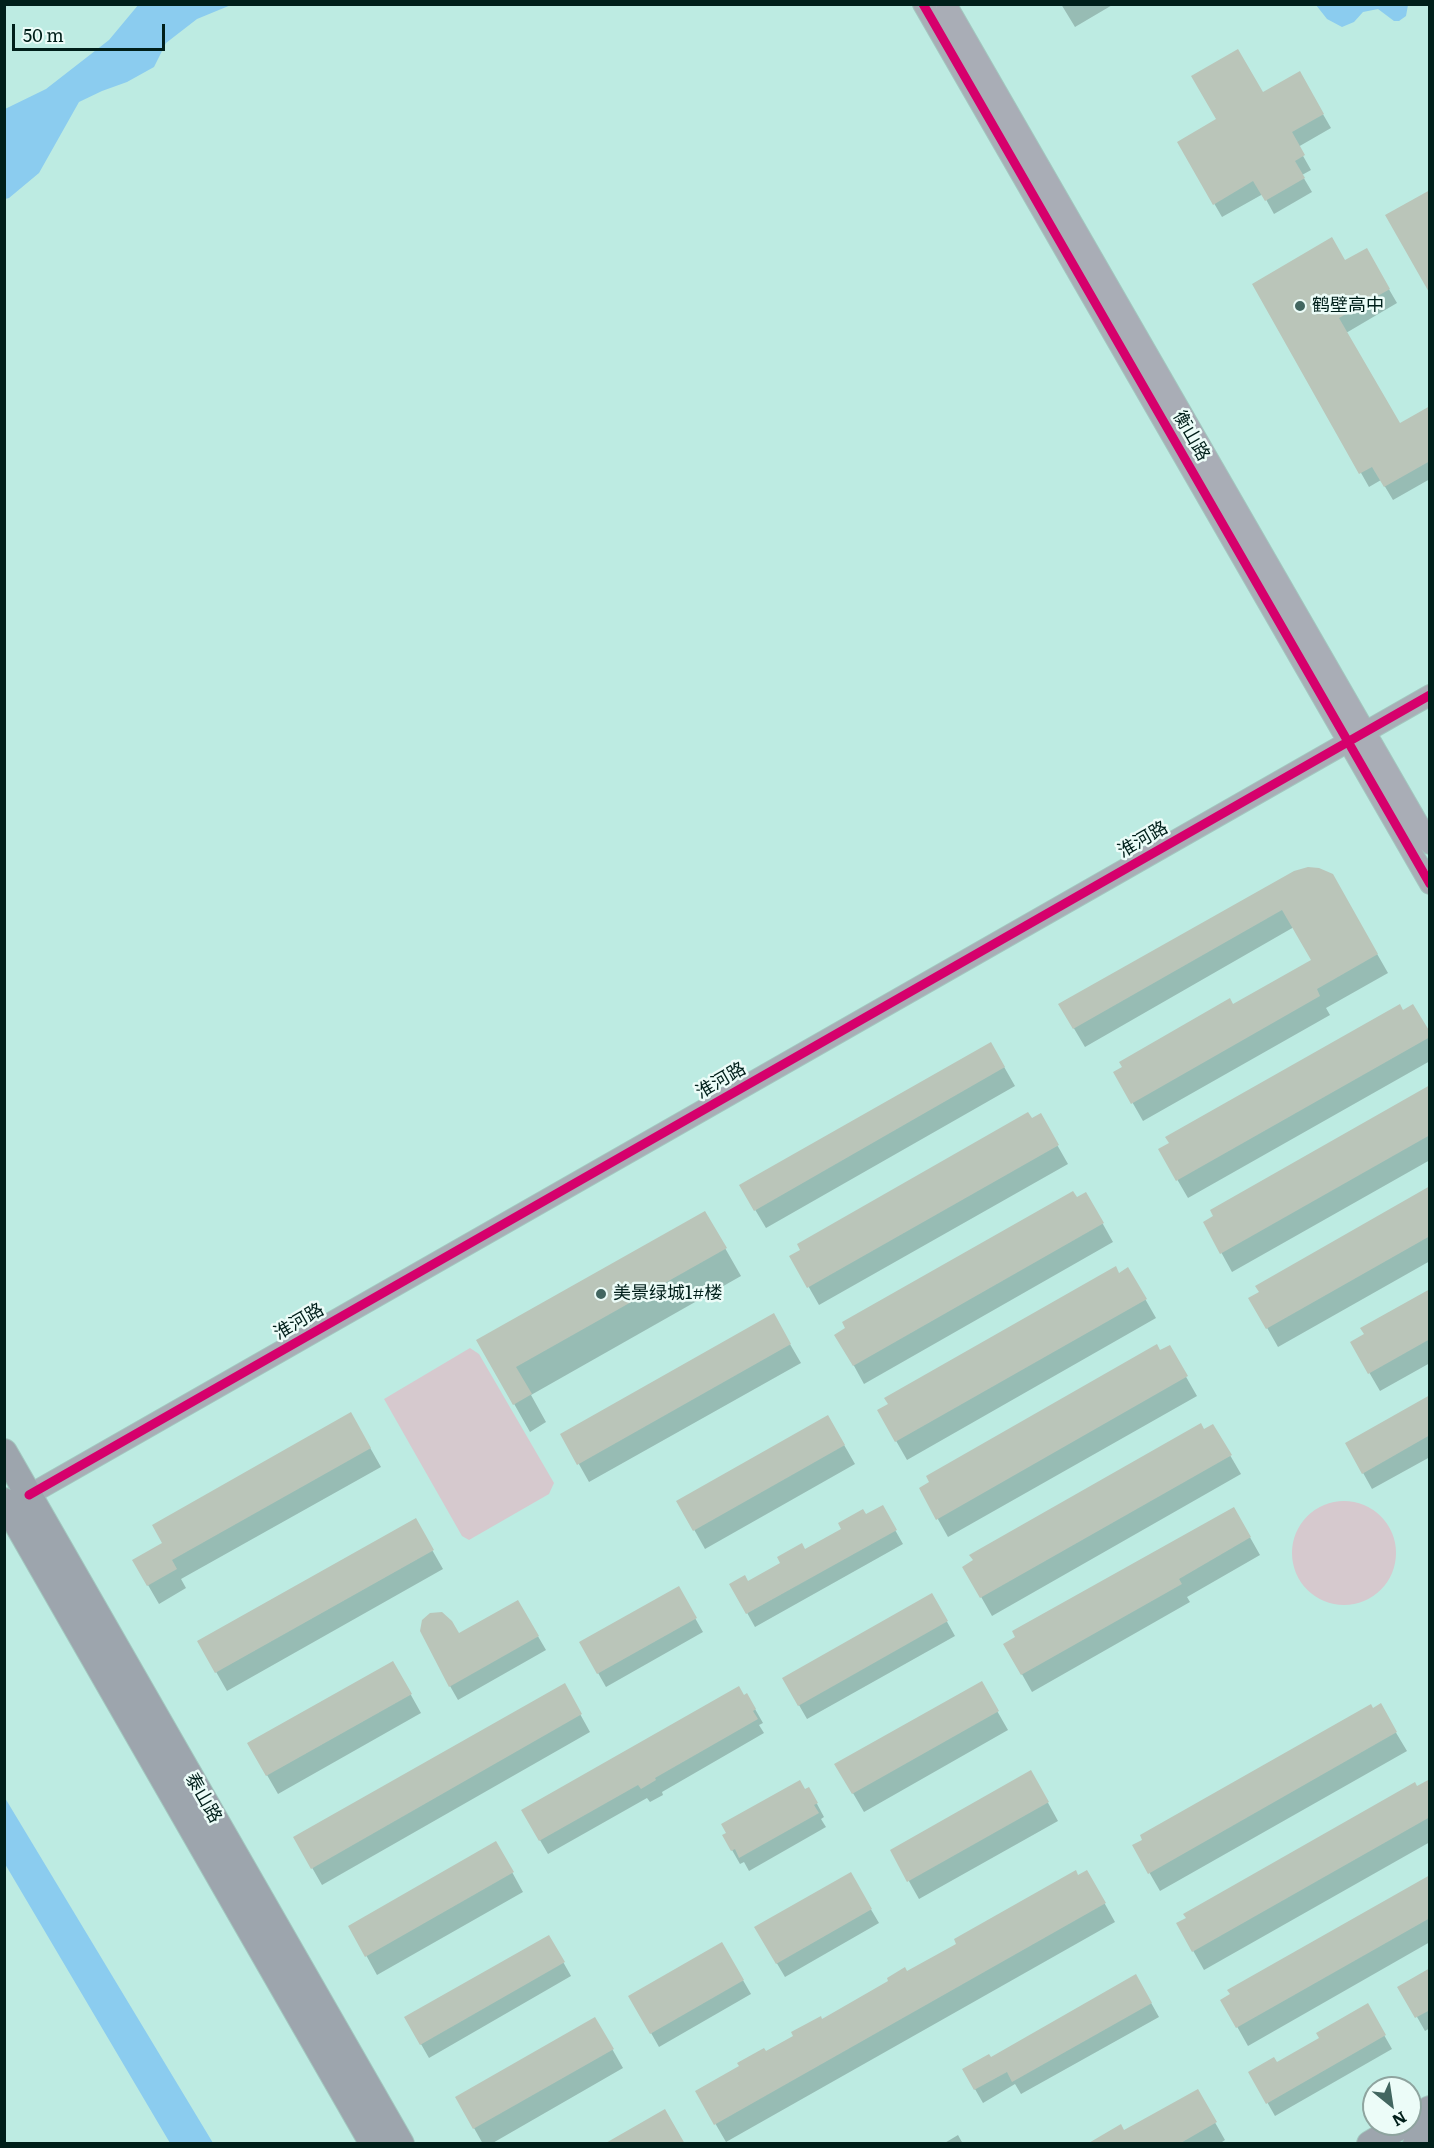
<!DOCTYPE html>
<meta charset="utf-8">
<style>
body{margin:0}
#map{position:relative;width:1434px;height:2148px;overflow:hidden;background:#bdebe2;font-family:Literata,serif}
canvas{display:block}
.frame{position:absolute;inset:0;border:6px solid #001f1a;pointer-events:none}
.north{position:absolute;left:1362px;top:2076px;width:60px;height:60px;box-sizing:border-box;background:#ecfcf8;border:2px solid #8ea49f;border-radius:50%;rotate:150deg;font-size:16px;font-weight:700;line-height:24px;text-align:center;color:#001f1a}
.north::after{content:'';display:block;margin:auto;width:21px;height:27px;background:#426660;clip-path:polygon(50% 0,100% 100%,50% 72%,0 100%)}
.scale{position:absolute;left:12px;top:24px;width:153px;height:27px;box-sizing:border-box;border:3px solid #001f1a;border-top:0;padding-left:8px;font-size:18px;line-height:21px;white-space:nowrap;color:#001f1a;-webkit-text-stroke:4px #ecfcf8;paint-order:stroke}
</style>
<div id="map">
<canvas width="1434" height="2148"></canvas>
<div class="frame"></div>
<div class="north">N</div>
<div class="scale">50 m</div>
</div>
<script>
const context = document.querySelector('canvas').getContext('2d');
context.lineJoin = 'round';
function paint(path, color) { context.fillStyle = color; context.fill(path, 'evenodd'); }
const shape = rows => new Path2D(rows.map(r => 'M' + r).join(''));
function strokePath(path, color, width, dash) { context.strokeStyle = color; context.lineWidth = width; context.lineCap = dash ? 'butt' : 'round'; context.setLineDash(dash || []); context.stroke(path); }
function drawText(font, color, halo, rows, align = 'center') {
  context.font = font + ' Literata,"Noto Sans SC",serif'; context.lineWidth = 5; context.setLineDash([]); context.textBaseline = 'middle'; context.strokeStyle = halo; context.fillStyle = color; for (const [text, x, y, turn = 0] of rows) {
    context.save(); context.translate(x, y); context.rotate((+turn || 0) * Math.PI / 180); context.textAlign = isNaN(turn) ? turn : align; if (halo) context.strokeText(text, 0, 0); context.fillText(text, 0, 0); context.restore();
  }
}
paint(shape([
 [470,1348,479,1354,554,1483,549,1494,469,1540,462,1536,384,1399],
 '1292 1553a52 52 0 1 1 104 0a52 52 0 1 1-104 0Z'
]), '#d6c9ce');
paint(shape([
 [139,4,231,5,197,19,166,43,154,67,127,82,102,91,79,102,39,173,9,198,5,199,5,109,46,89,109,40],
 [1316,5,1408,4,1408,5,1406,16,1399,21,1394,21,1378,9,1363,12,1354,22,1342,27,1327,19],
 [4,1797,5,1798,213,2143,170,2143,5,1864]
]), '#8bccef');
paint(shape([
 [1061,4,1114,4,1075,27],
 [1299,73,1331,128,1298,147,1311,170,1302,175,1312,192,1274,214,1263,194,1222,217,1179,143],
 [1366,250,1397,303,1346,333,1399,425,1430,408,1430,479,1393,500,1381,480,1369,487,1254,284,1345,262],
 [1332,875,1388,973,1326,1008,1330,1015,1143,1121,1115,1072,1313,960,1294,927,1085,1047,1060,1005],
 [1403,1012,1430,1035,1430,1061,1188,1198,1160,1150],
 [991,1044,1015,1086,766,1228,741,1186],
 [1430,1087,1430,1160,1232,1272,1205,1223],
 [1040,1115,1068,1164,819,1305,791,1256],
 [1430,1188,1430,1261,1278,1347,1250,1298],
 [1086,1194,1113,1242,864,1384,837,1335],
 [705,1213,741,1276,531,1395,546,1422,530,1432,478,1340],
 [1128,1269,1156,1318,907,1460,879,1411],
 [1430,1291,1430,1363,1380,1391,1352,1343],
 [773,1315,801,1363,589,1482,562,1434],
 [1169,1347,1197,1396,948,1537,921,1489],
 [1430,1397,1430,1457,1372,1489,1347,1444],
 [351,1414,381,1467,181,1579,186,1588,159,1604,134,1561,164,1544],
 [828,1417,855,1464,705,1549,678,1501],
 [1213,1426,1241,1474,992,1616,964,1567],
 [882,1507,903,1544,755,1627,731,1584,748,1583],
 [1234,1509,1260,1555,1187,1597,1190,1602,1032,1692,1005,1644],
 [415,1520,443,1569,227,1691,199,1642],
 [678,1588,703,1632,606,1687,581,1643],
 [932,1595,955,1636,807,1719,784,1679],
 [518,1602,546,1650,458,1700,450,1686,459,1635],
 [393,1663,421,1713,278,1794,249,1744],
 [981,1683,1008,1730,864,1812,836,1764],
 [564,1685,590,1732,322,1885,295,1838],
 [747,1695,763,1723,759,1725,764,1733,662,1792,663,1795,650,1802,647,1798,548,1854,523,1811],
 [1380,1706,1407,1751,1160,1891,1134,1846],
 [1031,1772,1058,1821,919,1899,892,1851],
 [1416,1788,1430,1793,1430,1842,1204,1970,1178,1924],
 [805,1790,816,1802,824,1817,821,1819,826,1827,749,1871,744,1862,740,1864,724,1836],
 [496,1843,523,1892,377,1975,350,1926],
 [1087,1872,1115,1922,726,2142,697,2092],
 [850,1874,879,1923,785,1977,756,1928],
 [1430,1877,1430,1942,1248,2046,1222,2000],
 [549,1937,571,1976,429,2058,406,2018],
 [722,1944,751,1994,659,2047,630,1996],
 [1430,1970,1430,2028,1425,2031,1400,1987],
 [1136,1976,1159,2017,1021,2094,1015,2084,983,2103,964,2070,990,2059],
 [1367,2005,1392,2049,1275,2116,1250,2072,1276,2064,1321,2039],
 [595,2019,623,2068,491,2144,483,2144,457,2098],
 [1197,2091,1225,2140,1219,2144,1090,2144,1124,2132],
 [958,2135,963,2144,943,2144]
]), '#0003');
paint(shape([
 [1238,49,1263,92,1300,71,1324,114,1292,132,1305,155,1295,161,1305,178,1265,201,1253,181,1213,205,1177,142,1216,119,1191,76],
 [1430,190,1430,294,1385,215],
 [1332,237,1345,260,1367,248,1390,289,1339,318,1400,423,1430,406,1430,461,1384,487,1372,467,1359,474,1252,284],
 [1308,867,1319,868,1333,874,1378,954,1317,989,1320,996,1131,1104,1113,1072,1122,1067,1119,1062,1230,998,1233,1004,1311,960,1282,910,1073,1029,1058,1004,1294,871],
 [1400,1004,1403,1010,1413,1004,1430,1032,1430,1037,1176,1181,1158,1149,1169,1143,1165,1137],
 [991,1042,1005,1067,754,1211,739,1185],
 [1430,1085,1430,1135,1220,1254,1203,1222,1213,1216,1210,1210],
 [1028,1112,1032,1118,1041,1113,1059,1145,807,1288,789,1256,800,1250,797,1244],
 [1430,1186,1430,1236,1266,1329,1248,1298,1259,1292,1255,1286],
 [1073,1191,1077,1197,1086,1192,1104,1223,853,1366,834,1335,845,1328,842,1322],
 [705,1211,727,1248,516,1367,532,1394,513,1405,476,1340],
 [1116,1266,1119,1273,1128,1267,1147,1299,895,1442,877,1410,888,1404,884,1398],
 [1430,1289,1430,1339,1368,1374,1350,1342,1364,1334,1360,1328],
 [774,1313,791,1344,577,1465,560,1434],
 [1157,1344,1160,1350,1170,1345,1188,1376,936,1520,919,1488,929,1482,926,1476],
 [1430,1395,1430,1435,1362,1474,1345,1443],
 [351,1412,371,1448,172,1560,177,1569,147,1586,132,1560,162,1543,152,1525],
 [828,1415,845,1445,693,1531,676,1501],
 [1201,1423,1204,1429,1213,1424,1232,1455,980,1598,962,1567,973,1560,969,1555],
 [883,1505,897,1530,746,1614,729,1584,745,1575,748,1581,780,1563,777,1557,802,1543,805,1549,841,1529,838,1523,863,1509,866,1514],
 [1234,1507,1251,1537,1179,1579,1182,1584,1021,1675,1003,1644,1015,1637,1012,1631],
 [416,1518,434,1550,215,1673,197,1641],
 [679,1586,697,1618,597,1674,579,1642],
 [932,1593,948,1621,798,1706,782,1678],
 [518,1600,539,1636,449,1687,420,1631,422,1620,430,1613,442,1612,452,1621,459,1633],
 [393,1661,412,1694,266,1776,247,1743],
 [982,1681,999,1711,852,1794,834,1764],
 [565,1683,582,1714,311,1869,293,1837],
 [739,1686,744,1695,747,1693,756,1709,753,1711,758,1719,655,1778,656,1780,641,1789,638,1785,539,1841,521,1810],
 [1381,1703,1397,1732,1148,1874,1132,1845,1142,1840,1140,1835,1371,1704,1373,1708],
 [1031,1770,1049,1802,907,1882,890,1850],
 [1430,1779,1430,1817,1192,1952,1176,1923,1186,1918,1183,1914,1415,1782,1417,1786],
 [800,1780,805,1789,809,1787,818,1803,814,1805,819,1813,739,1858,735,1849,731,1851,722,1835,726,1833,721,1824],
 [496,1841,514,1872,365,1957,348,1926],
 [1076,1870,1078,1875,1087,1870,1106,1903,714,2125,695,2091,739,2066,737,2063,764,2048,766,2051,793,2036,791,2032,821,2016,822,2019,888,1981,887,1978,905,1967,907,1971,956,1944,954,1939],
 [851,1872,872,1909,776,1964,754,1927],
 [1430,1875,1430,1918,1236,2028,1220,2000,1230,1994,1227,1990],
 [549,1935,565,1962,420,2045,404,2017],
 [722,1942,744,1980,650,2034,628,1996],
 [1430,1968,1430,2010,1415,2018,1397,1987],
 [1136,1974,1152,2003,1012,2082,1007,2072,974,2090,962,2069,989,2054,991,2057],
 [1368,2003,1386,2035,1266,2104,1248,2072,1274,2057,1277,2062,1319,2038,1316,2033],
 [595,2017,614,2049,473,2129,455,2097],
 [1198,2089,1217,2122,1179,2144,1087,2144,1121,2124,1124,2130],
 [665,2109,685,2144,604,2144]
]), '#bac5b9');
const minor = shape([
 [923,4,1430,884],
 [946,4,1430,844],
 [29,1495,1430,695]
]);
const major = shape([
 [4,1452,401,2144],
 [4,1501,373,2144],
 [1410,2120,1430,2109],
 [1370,2144,1404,2124],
 [1416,2144,1430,2136]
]);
strokePath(minor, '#a2c7bf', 22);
strokePath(major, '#a2c7bf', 28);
strokePath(minor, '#a9adb6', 20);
strokePath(major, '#9da5ad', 26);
strokePath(shape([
 [923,4,1430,884],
 [29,1495,1430,695]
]), '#d6006c', 9);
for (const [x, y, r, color] of [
 [1300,306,6,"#426660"],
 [601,1294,6,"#426660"]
]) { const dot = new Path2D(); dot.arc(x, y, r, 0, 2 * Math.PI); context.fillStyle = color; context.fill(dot); strokePath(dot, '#ecfcf8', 2); }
drawText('18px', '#001f1a', '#ecfcf8', [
 ["鹤壁高中",1312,306],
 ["美景绿城1#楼",613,1294]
], 'left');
drawText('18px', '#001f1a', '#ecfcf8', [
 ["衡山路",1191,436,60],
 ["淮河路",1143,840,-30],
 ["淮河路",721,1081,-30],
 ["淮河路",299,1322,-30],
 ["泰山路",203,1798,60]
]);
</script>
